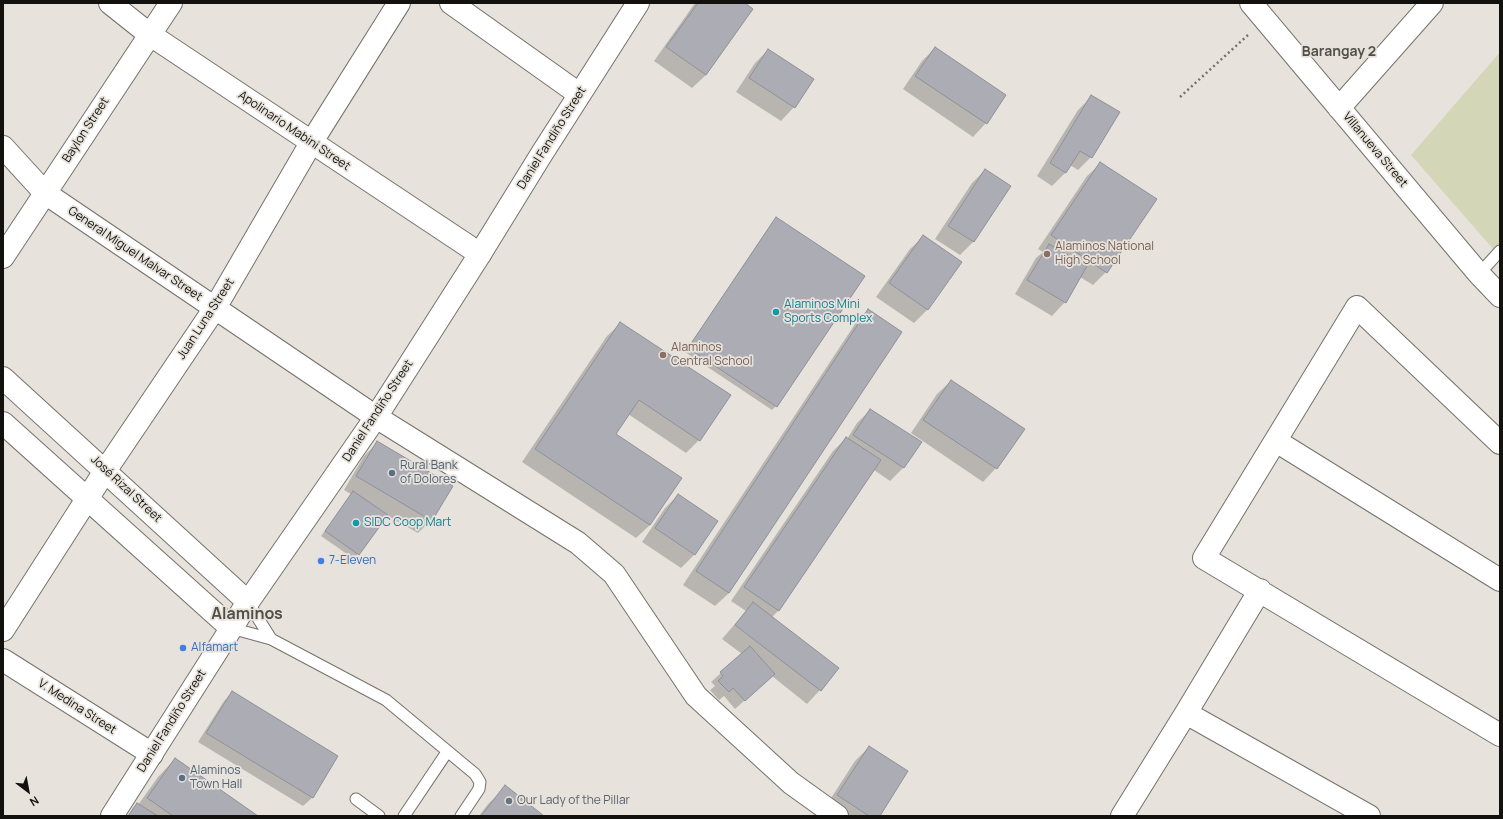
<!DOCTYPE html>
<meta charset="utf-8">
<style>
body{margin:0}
#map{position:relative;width:1503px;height:819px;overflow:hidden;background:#e7e3dc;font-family:Manrope,sans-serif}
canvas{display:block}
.frame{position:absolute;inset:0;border:4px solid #12110e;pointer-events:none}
.north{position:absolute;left:8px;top:771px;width:40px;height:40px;-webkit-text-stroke:3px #e7e3dc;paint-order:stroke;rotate:148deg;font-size:11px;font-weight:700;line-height:16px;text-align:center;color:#12110e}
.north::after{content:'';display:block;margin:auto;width:14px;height:18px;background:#12110e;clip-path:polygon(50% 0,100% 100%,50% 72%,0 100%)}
</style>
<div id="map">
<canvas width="1503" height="819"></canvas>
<div class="frame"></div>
<div class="north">N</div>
</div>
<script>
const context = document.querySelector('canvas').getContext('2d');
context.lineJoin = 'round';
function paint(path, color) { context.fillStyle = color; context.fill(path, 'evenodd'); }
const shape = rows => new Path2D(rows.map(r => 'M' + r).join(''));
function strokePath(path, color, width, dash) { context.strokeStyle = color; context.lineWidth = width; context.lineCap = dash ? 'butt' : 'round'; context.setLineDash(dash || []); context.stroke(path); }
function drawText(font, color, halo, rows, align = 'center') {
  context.font = font + ' Manrope,sans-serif'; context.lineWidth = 3.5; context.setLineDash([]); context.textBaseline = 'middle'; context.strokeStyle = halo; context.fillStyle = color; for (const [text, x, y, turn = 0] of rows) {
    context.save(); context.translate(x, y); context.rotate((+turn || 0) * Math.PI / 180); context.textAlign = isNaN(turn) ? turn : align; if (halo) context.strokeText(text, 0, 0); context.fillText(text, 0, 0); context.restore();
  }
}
paint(shape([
 [1500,52,1500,257,1411,155]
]), '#d4d7b7');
paint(shape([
 [695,3,743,3,752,9,706,75,692,88,654,61],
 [935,48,1005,95,986,123,973,137,903,89,922,61],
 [768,50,813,79,794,107,781,121,736,92,755,63],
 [1092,96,1091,157,1078,170,1070,165,1066,172,1052,186,1037,176,1078,110],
 [1101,163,1106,272,1093,285,1080,277,1065,302,1052,316,1015,294,1036,258,1043,252,1038,249,1087,176],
 [985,170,1010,186,973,242,960,255,935,239,972,183],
 [776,219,776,406,772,410,685,352,772,223],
 [924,236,961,263,927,310,914,323,876,297,910,249],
 [868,310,729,593,715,606,683,585,855,324],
 [621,323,699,440,686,453,628,414,614,434,650,525,636,538,522,462,607,336],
 [951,381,996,468,983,482,911,433,937,394],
 [870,410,904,467,890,481,874,470,778,611,772,617,820,690,807,704,772,676,735,709,724,696,719,700,710,690,715,686,711,682,742,654,722,639,746,611,731,601,833,451,846,438,847,439,857,423],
 [378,442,431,520,418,533,386,515,354,559,321,536,351,494,344,490,364,456],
 [678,495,717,521,694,555,681,568,642,542,665,508],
 [233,692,337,756,312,798,303,806,198,742,224,701],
 [869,747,879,816,835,816,824,809,855,761],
 [175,759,257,816,128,816,133,808,137,804,138,805,158,777],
 [506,787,543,816,479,816,488,804]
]), '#0003');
const building = shape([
 [698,3,745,3,753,9,706,75,666,47,698,3],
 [935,47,1006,95,987,124,915,76,935,47],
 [768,49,814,79,795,108,749,78,768,49],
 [1091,95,1120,112,1092,158,1080,151,1066,173,1050,163,1091,95],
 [1100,162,1157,199,1107,273,1051,235,1100,162],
 [985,169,1011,186,974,242,948,226,985,169],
 [776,217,865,276,777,407,688,348,776,217],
 [923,235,962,262,928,310,889,283,923,235],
 [1049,244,1087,266,1066,303,1027,280,1049,244],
 [868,309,902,332,729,593,696,571,868,309],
 [620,322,731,395,700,441,639,400,616,434,682,478,650,525,535,449,620,322],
 [951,380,1025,429,997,469,923,420,951,380],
 [870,409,922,442,904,468,853,435,870,409],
 [846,437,881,460,779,611,744,587,846,437],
 [377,441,453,486,432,521,356,476,377,441],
 [353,491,388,515,359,555,325,531,353,491],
 [678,494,718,521,695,555,655,528,678,494],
 [753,602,839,668,821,691,735,625,753,602],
 [750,646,775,674,745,701,733,688,729,692,718,681,723,676,720,672,750,646],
 [232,691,338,756,313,798,206,733,232,691],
 [869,746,908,771,880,816,869,816,837,795,869,746],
 [175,758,258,816,173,816,147,798,175,758],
 [505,785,544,816,481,816,505,785],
 [137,803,158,816,128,816,137,803]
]);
paint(building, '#acacb4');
strokePath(building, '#8f9097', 1);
const service = shape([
 [1479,274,1500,251],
 [248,602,271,639],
 [231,628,271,639,386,700,475,774,480,782,479,789,461,816],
 [356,799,379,816],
 [404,816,447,752]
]);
const minor = shape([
 [110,3,149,34,480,254],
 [451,3,579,94],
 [1251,3,1479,274,1500,296],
 [1339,108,1432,3],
 [3,147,45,193,376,417,578,543,614,574,696,696,791,783,837,816],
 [3,257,171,3],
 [1276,441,1500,580],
 [1500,443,1357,307,1204,558,1500,735],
 [3,630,105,471,215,308,311,143,399,3],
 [3,660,152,754],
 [1186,713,1369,816],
 [1122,816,1186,713,1260,590]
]);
const tertiary = shape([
 [3,378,248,602],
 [3,423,231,628],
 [112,816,248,602,376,417,480,254,541,155,638,3]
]);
strokePath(service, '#75726b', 13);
strokePath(minor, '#75726b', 24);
strokePath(tertiary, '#75726b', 24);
strokePath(shape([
 [1180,97,1248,35]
]), '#75726e', 2.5, [2, 3]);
strokePath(service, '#fff', 11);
strokePath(minor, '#fff', 22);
strokePath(tertiary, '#fff', 22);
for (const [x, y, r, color] of [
 [1047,254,4,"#8d6e63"],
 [776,312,4,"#0f9aa8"],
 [663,355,4,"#8d6e63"],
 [392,473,4,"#5c6f8a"],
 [356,523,4,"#0f9aa8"],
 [321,561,4,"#3f7fe0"],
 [183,648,4,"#3f7fe0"],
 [182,778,4,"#5c6f8a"],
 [509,801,4,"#6b7280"]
]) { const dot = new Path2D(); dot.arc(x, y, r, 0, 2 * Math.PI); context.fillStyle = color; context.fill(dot); strokePath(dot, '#e7e3dc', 1.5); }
drawText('12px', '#12110e', '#e7e3dc', [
 ["Baylon Street",86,130,-57],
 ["Apolinario Mabini Street",294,131,34],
 ["Daniel Fandiño Street",552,138,-58],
 ["Villanueva Street",1375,150,50],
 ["General Miguel Malvar Street",135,254,34],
 ["Juan Luna Street",206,319,-57],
 ["Daniel Fandiño Street",378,411,-57],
 ["José Rizal Street",126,489,43],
 ["V. Medina Street",77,707,33],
 ["Daniel Fandiño Street",172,721,-58]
]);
drawText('12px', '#785e54', '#e7e3dc', [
 ["Alaminos National",1055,247],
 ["High School",1055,261],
 ["Alaminos",671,348],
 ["Central School",671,362]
], 'left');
drawText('12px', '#0d838f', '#e7e3dc', [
 ["Alaminos Mini",784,305],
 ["Sports Complex",784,319],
 ["SIDC Coop Mart",364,523]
], 'left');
drawText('12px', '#4e5e75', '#e7e3dc', [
 ["Rural Bank",400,466],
 ["of Dolores",400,480],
 ["Alaminos",190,771],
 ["Town Hall",190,785]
], 'left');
drawText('12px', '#366cbe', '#e7e3dc', [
 ["7-Eleven",329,561],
 ["Alfamart",191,648]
], 'left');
drawText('12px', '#5b616d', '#e7e3dc', [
 ["Our Lady of the Pillar",517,801]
], 'left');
drawText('bold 14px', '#524f49', '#e7e3dc', [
 ["Barangay 2",1339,52]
]);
drawText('bold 16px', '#524f49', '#e7e3dc', [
 ["Alaminos",247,615]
]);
</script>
